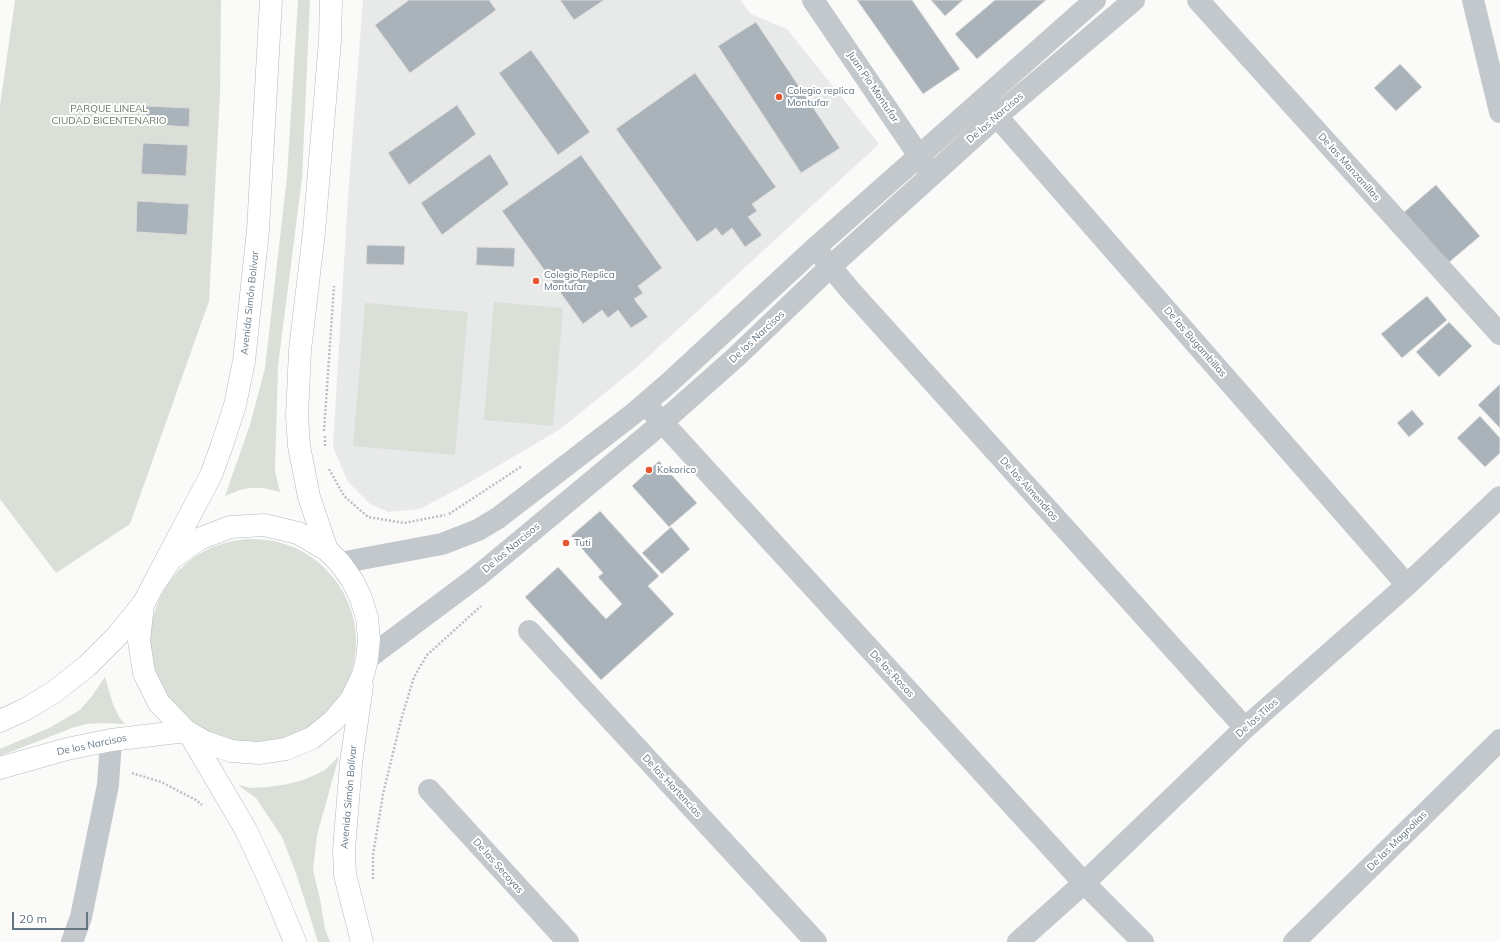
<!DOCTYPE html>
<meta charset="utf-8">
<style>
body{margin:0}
#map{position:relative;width:1500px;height:942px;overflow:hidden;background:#fafaf8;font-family:Mulish,sans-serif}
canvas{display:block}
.scale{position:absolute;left:12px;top:912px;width:76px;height:18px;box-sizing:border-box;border:2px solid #657683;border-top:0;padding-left:5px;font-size:12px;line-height:14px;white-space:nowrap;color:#657683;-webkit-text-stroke:3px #fff;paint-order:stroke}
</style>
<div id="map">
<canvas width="1500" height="942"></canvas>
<div class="scale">20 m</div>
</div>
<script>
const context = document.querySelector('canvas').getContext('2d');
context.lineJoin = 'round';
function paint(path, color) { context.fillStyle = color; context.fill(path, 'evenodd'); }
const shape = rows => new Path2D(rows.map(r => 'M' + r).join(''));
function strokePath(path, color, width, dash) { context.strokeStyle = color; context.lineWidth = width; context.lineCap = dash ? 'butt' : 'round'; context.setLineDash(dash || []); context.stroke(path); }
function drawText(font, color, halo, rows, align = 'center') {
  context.font = font + ' Mulish,sans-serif'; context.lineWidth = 4; context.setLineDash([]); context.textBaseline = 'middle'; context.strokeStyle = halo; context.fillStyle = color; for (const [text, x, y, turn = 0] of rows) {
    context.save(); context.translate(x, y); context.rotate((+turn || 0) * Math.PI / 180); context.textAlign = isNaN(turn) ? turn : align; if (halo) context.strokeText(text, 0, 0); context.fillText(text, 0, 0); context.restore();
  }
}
paint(shape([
 [363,0,740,0,751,14,787,29,879,144,637,367,559,430,467,484,420,509,388,512,370,504,348,482,333,447,348,196]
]), '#e8e9e9');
paint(shape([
 [15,0,221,0,220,94,209,301,130,524,56,573,0,499,0,106],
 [298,0,310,0,302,178,278,366,275,471,280,492,264,488,250,488,240,490,225,496,250,425,265,368,287,177],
 [494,302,563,308,553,426,484,420],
 [365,303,468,312,455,455,353,446],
 '150 642a103 103 0 1 1 206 0a103 103 0 1 1-206 0Z',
 [105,677,113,704,119,717,125,724,103,723,86,724,72,728,0,756,0,749,49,728,80,710,92,696],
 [339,756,317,835,313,870,320,899,325,929,330,942,318,942,296,873,282,837,256,798,238,785,251,788,268,787,288,784,306,779,325,770]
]), '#dadfd7');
const building = shape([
 [409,0,489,0,496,10,410,73,375,25,409,0],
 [560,0,604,0,574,20,560,0],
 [857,0,912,0,960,69,923,94,857,0],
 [931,0,963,0,945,16,931,0],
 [995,0,1046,0,977,59,955,34,995,0],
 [756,22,840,148,801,173,718,46,756,22],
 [531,50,590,132,558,155,499,73,531,50],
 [1400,64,1422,87,1396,111,1374,88,1400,64],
 [695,73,776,187,752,204,757,211,748,217,762,235,745,247,732,228,722,236,716,228,697,242,616,129,695,73],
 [457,105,476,134,409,185,388,153,457,105],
 [146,106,190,108,189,127,145,124,146,106],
 [143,143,188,145,186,176,141,174,143,143],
 [490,154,509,184,442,235,421,203,490,154],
 [581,155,662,268,638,286,643,293,634,299,648,317,631,328,618,310,608,318,602,310,583,324,502,211,581,155],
 [1436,185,1480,236,1447,264,1403,213,1436,185],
 [137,201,189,204,187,235,136,232,137,201],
 [367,245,405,246,404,265,366,264,367,245],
 [477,247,515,248,514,267,476,265,477,247],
 [1427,296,1447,320,1402,358,1381,334,1427,296],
 [1449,322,1472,346,1439,377,1416,352,1449,322],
 [1500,384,1500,428,1478,405,1500,384],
 [1412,410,1424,424,1409,437,1397,423,1412,410],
 [1480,416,1500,438,1500,453,1485,467,1457,438,1480,416],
 [659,461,697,503,669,527,632,486,659,461],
 [600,511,659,576,648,586,674,614,601,680,525,597,558,567,606,619,622,604,598,577,603,573,571,536,600,511],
 [671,527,690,549,662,574,642,553,671,527]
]);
paint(building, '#aab3b9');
strokePath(building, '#dcdcda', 1);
const major = shape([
 [0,721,26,709,54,692,87,666,117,636,143,604],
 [0,768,67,749,111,740,186,731]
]);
const highway = shape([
 [327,550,309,497,299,446,297,416,300,350,314,232,330,41,331,0],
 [152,587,171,559,199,539,230,527,264,525,298,533,327,550,340,563,352,580,361,598,367,618,369,639,367,659,363,675,351,700,333,721,312,738,286,749,259,753,231,751,205,742,186,731,159,703,144,673,139,641,143,604,147,597,152,587,211,475,221,448,235,405,244,361,258,230,271,0],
 [362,686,351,763,344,850,345,875,362,942],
 [189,733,246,830,272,886,295,942]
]);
strokePath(major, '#b5babe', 23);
strokePath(highway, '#b4b9bd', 23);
strokePath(shape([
 [324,431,334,286],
 [325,436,325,447],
 [329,469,344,496,368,517,404,523,445,515],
 [449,514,522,466],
 [132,773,161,782,196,800,202,805],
 [373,879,373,855,383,794,401,720,414,677,427,655,481,606]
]), '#bbbfc2', 2.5, [2, 2]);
strokePath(shape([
 [813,0,928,169],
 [1198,0,1500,334],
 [1473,0,1500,112],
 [987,105,1407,585],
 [821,255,849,289,1245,728],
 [652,411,1084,883,1143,942],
 [340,563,442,544,478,530,498,518,633,414,670,382,815,248,1095,0],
 [529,631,816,942],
 [367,659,478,576,649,434,736,357,830,267,997,116,1134,0],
 [429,790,568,942],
 [72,942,81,917,108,785,111,740],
 [1018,942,1084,883,1245,728,1407,585,1500,497],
 [1294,942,1500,740]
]), '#c3c8cc', 22);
strokePath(major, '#fff', 22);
strokePath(highway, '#fff', 22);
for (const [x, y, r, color] of [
 [779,97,4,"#e4572e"],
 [536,281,4,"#e4572e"],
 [649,470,4,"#e4572e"],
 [566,543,4,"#e4572e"]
]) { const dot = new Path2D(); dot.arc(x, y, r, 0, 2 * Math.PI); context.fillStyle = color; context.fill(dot); strokePath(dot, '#fff', 1.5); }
drawText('10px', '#657683', '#fff', [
 ["Juan Pio Montufar",873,87,56],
 ["De los Narcisos",995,118,-41],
 ["De las Manzanillas",1349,167,48],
 ["Avenida Simón Bolívar",250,303,-84],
 ["De los Narcisos",757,337,-43],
 ["De las Bugambillas",1195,342,49],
 ["De los Almendros",1029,489,48],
 ["De los Narcisos",511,548,-40],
 ["De las Rosas",892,674,47],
 ["De los Tilos",1257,718,-42],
 ["De los Narcisos",92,745,-12],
 ["De las Hortencias",672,786,47],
 ["Avenida Simón Bolívar",349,797,-85],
 ["De las Magnolias",1397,841,-45],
 ["De las Secoyas",498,866,48]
]);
drawText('10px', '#657683', '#fff', [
 ["Colegio replica",787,91],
 ["Montufar",787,103],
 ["Colegio Replica",544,275],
 ["Montufar",544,287],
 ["Kokorico",657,470],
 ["Tuti",574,543]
], 'left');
drawText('10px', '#687a64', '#fff', [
 ["PARQUE LINEAL",109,109],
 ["CIUDAD BICENTENARIO",109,121]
]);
</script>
